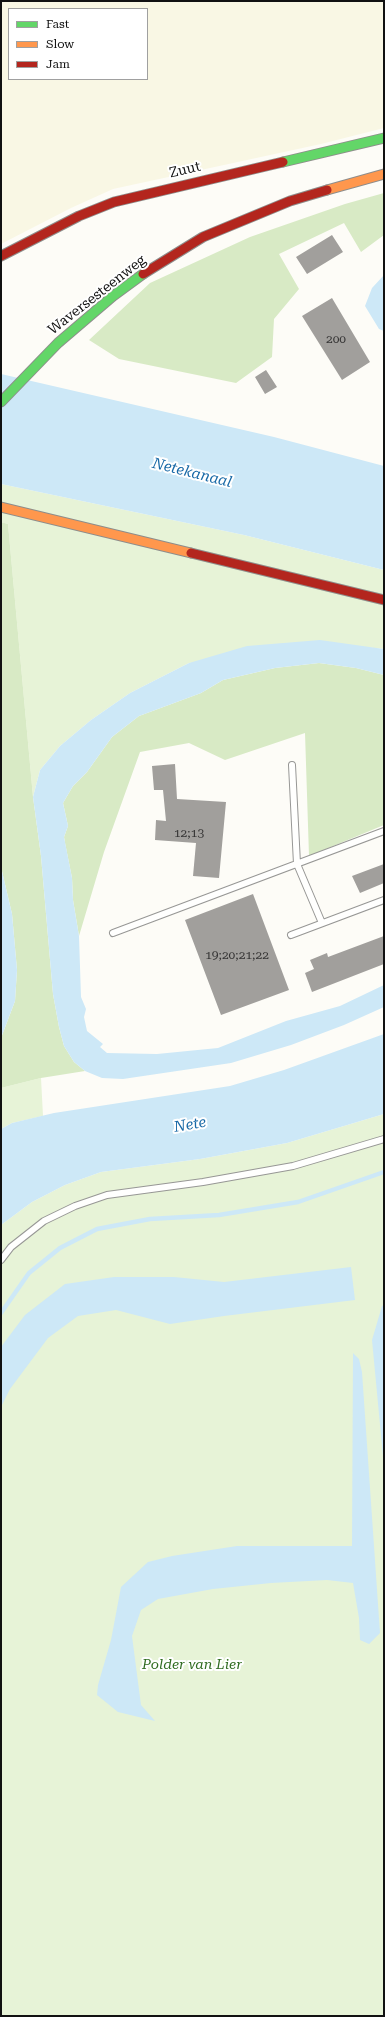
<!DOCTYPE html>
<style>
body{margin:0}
#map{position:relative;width:385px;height:2017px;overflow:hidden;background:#fdfcf7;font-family:"Roboto Serif",serif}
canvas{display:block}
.frame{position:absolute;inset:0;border:2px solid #111;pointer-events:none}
.legend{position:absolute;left:8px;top:8px;width:140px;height:72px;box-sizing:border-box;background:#fff;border:1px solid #a0a0a0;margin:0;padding:5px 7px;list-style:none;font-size:12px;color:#111}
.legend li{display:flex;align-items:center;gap:8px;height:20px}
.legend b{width:20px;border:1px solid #a0a0a0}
</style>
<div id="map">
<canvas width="385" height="2017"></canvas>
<div class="frame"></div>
<ul class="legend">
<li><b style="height:5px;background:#63d668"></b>Fast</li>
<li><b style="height:5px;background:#ff974d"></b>Slow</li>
<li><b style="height:5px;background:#b3261e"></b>Jam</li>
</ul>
</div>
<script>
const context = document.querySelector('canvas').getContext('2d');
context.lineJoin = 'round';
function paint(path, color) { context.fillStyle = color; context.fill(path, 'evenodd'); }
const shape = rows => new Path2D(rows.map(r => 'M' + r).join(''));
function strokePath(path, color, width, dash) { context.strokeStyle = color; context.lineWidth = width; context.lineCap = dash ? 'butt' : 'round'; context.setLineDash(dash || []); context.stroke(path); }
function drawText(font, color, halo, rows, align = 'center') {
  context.font = font + ' "Roboto Serif",serif'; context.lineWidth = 4; context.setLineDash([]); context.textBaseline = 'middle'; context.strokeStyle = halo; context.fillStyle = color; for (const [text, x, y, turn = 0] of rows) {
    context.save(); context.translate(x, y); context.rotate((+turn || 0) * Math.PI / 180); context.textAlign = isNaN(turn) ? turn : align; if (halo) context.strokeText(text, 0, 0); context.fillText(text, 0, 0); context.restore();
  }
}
paint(shape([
 [1,1,384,1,384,128,321,144,113,189,71,208,1,244],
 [9,9,147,9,147,79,9,79]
]), '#f9f7e4');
paint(shape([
 [1,484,244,535,384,570,384,649,364,647,189,663,130,693,91,720,60,746,40,770,33,797,8,524,1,522],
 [41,1078,43,1116,12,1123,1,1129,1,1088],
 [384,1114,384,2016,1,2016,1,1225,32,1202,65,1185,101,1172,200,1159,287,1143]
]), '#e7f3d7');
paint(shape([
 [384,193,384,235,361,252,344,223,279,254,299,289,274,319,272,357,236,383,119,359,89,340,150,283,250,237,345,204],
 [1,522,8,524,33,797,41,856,53,994,59,1027,64,1046,74,1062,85,1071,41,1078,1,1088,1,1038,15,1001,17,970,12,914,1,867],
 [319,663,356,668,384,675,384,825,309,856,305,733,225,760,189,743,140,752,104,852,79,936,73,900,72,878,65,843,64,837,68,826,63,803,73,786,87,772,112,737,139,716,201,693,223,680,275,668]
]), '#d8eac5');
paint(shape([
 [384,275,384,331,379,329,365,306,372,288],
 [1,374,274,437,384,466,384,570,244,535,1,484],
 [320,640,384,649,384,675,356,668,319,663,275,668,223,680,201,693,139,716,112,737,87,772,73,786,63,803,68,826,64,837,72,878,73,900,79,936,81,997,86,1009,84,1017,87,1031,103,1044,100,1047,107,1053,157,1054,218,1048,286,1021,340,1006,384,985,384,1007,344,1025,291,1045,231,1063,123,1079,102,1078,85,1071,74,1062,64,1046,59,1027,53,994,41,856,33,797,40,770,60,746,91,720,130,693,189,663,247,646],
 [1,867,12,914,17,970,15,1001,1,1038],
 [384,1034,384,1114,287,1143,200,1159,101,1172,65,1185,32,1202,1,1225,1,1129,12,1123,54,1113,230,1086,284,1070],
 [351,1267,355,1300,224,1316,170,1324,116,1310,78,1316,48,1338,10,1389,1,1407,1,1347,25,1315,65,1284,114,1277,174,1277,224,1282],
 [384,1305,384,1467,372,1340,382,1306],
 [353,1353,359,1359,362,1372,380,1633,369,1644,360,1640,359,1618,353,1583,327,1580,271,1583,213,1589,158,1599,141,1610,132,1636,141,1705,155,1721,118,1712,97,1695,98,1685,111,1640,121,1587,148,1562,172,1556,237,1546,352,1546]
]), '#cde8f7');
strokePath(shape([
 [1,1313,29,1273,60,1248,97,1229,150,1219,219,1215,298,1202,384,1172]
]), '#cde8f7', 4.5);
paint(shape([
 [332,235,343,252,307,274,296,257],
 [332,298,370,362,342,380,302,316],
 [266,370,277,387,265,394,255,377],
 [175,764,177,799,226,802,219,878,193,876,196,843,155,840,156,820,166,821,163,790,154,790,152,766],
 [384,864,384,883,360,893,352,876],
 [253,894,289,990,221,1015,185,920],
 [384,936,384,964,312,992,305,973,314,969,310,960,327,953,328,957]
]), '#a19f9c');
const lane = shape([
 [292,765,297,864,322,923],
 [113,933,384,831],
 [291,935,384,900],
 [1,1260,11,1247,44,1221,75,1206,107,1195,203,1182,293,1166,384,1139]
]);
const fast = shape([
 [283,162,384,138],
 [1,402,58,343,113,296,143,274]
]);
const slow = shape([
 [327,190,384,174],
 [1,507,191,553]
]);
const jam = shape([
 [1,256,79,216,114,202,283,162],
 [143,274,203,237,290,201,327,190],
 [191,553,384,600]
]);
strokePath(lane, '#979795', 8);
strokePath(fast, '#8e8d8b', 11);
strokePath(slow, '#8e8d8b', 11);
strokePath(jam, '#8e8d8b', 11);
strokePath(lane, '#fffffe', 6);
strokePath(fast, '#63d668', 9);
strokePath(slow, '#ff974d', 9);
strokePath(jam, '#b3261e', 9);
drawText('12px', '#353434', null, [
 ["200",336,339],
 ["12;13",189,833],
 ["19;20;21;22",237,955]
]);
drawText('14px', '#111', '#fff', [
 ["Zuut",185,170,-13],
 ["Waversesteenweg",97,295,-38]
]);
drawText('italic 14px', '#2f6b1f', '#fff', [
 ["Polder van Lier",192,1665]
]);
drawText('italic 15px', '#1768a6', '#fff', [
 ["Netekanaal",192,473,14],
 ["Nete",190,1125,-10]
]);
</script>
